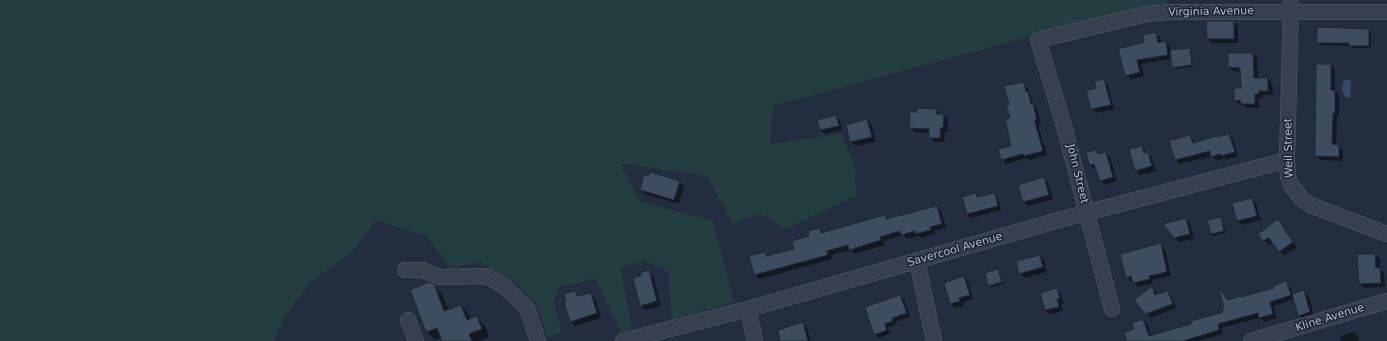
<!DOCTYPE html>
<style>
body{margin:0}
canvas{display:block;background:#222e3f}
</style>
<canvas width="1387" height="341"></canvas>
<script>
const context = document.querySelector('canvas').getContext('2d');
context.lineJoin = 'round';
function paint(path, color) { context.fillStyle = color; context.fill(path, 'evenodd'); }
const shape = rows => new Path2D(rows.map(r => 'M' + r).join(''));
function strokePath(path, color, width, dash) { context.strokeStyle = color; context.lineWidth = width; context.lineCap = dash ? 'butt' : 'round'; context.setLineDash(dash || []); context.stroke(path); }
function drawText(font, color, halo, rows, align = 'center') {
  context.font = font + ' "DejaVu Sans",sans-serif'; context.lineWidth = 3; context.setLineDash([]); context.textBaseline = 'middle'; context.strokeStyle = halo; context.fillStyle = color; for (const [text, x, y, turn = 0] of rows) {
    context.save(); context.translate(x, y); context.rotate((+turn || 0) * Math.PI / 180); context.textAlign = isNaN(turn) ? turn : align; if (halo) context.strokeText(text, 0, 0); context.fillText(text, 0, 0); context.restore();
  }
}
paint(shape([
 [0,0,1167,0,1169,3,1068,26,773,106,770,144,841,134,855,168,856,196,785,229,760,213,733,224,707,176,620,163,641,202,713,221,734,302,672,320,668,271,643,260,621,268,632,330,621,332,595,278,560,287,553,301,562,331,548,338,536,303,515,282,479,262,450,268,427,236,376,220,354,250,311,282,285,316,274,341,0,341]
]), '#243d40');
paint(shape([
 [1346,79,1351,81,1351,84,1350,97,1346,98,1343,94,1342,88,1344,80]
]), '#344968');
paint(shape([
 [1234,22,1238,27,1238,43,1212,43,1208,39],
 [1368,30,1371,33,1371,48,1353,48,1351,46,1321,45,1318,42],
 [1156,33,1160,38,1161,43,1166,42,1170,47,1171,50,1189,49,1191,51,1193,67,1175,69,1173,67,1172,59,1141,64,1144,76,1131,80,1126,75,1145,42],
 [1253,54,1257,58,1258,79,1268,79,1272,83,1273,95,1263,95,1263,98,1259,98,1259,108,1246,108,1243,105,1240,105,1235,100,1242,89,1241,72,1233,71,1229,67],
 [1331,65,1335,70,1335,91,1339,95,1339,117,1337,117,1336,146,1339,146,1343,150,1343,161,1321,160,1316,156],
 [1104,80,1108,85,1114,109,1096,113,1092,109],
 [1023,83,1027,87,1034,105,1037,108,1041,124,1039,124,1039,128,1047,155,1029,160,1027,158,1006,164,1002,159,1012,147,1010,106],
 [936,110,948,119,948,132,945,132,944,142,934,142,930,137,930,133,915,132,910,127,918,113],
 [835,116,840,120,842,130,826,134,821,130,818,120],
 [867,120,872,125,876,142,856,146,851,142,847,126],
 [1229,135,1233,139,1238,156,1226,160,1224,158,1217,161,1212,156,1180,164,1176,160,1171,142,1190,136,1195,143],
 [1142,147,1152,158,1156,171,1140,175,1136,170],
 [1096,151,1100,154,1106,153,1110,157,1117,181,1105,185,1101,180,1097,168,1094,169,1090,164],
 [1044,179,1048,183,1053,199,1029,206,1024,202],
 [679,182,684,186,679,204,645,194,641,190],
 [976,194,979,198,994,194,998,198,1001,210,971,218,967,214],
 [1252,199,1256,203,1261,220,1242,225,1238,221],
 [937,207,941,211,946,228,934,231,935,234,921,238,919,236,907,239,903,235,884,241,885,245,854,254,851,250,831,255,832,259,759,279,754,274,764,253,768,257,796,250,819,229,824,233,885,217,888,220],
 [1220,218,1222,220,1226,233,1213,236,1211,234],
 [1185,219,1190,223,1194,239,1180,242,1175,238],
 [1278,220,1297,247,1284,256,1273,242,1269,245,1259,234],
 [1160,244,1165,249,1171,276,1152,280,1153,283,1138,287,1134,281,1131,282,1127,277],
 [1375,255,1380,259,1380,269,1384,273,1385,287,1364,288,1360,283],
 [1039,256,1044,260,1047,272,1025,278,1020,273],
 [998,270,1000,272,1003,284,991,287,989,285],
 [648,271,653,276,661,306,646,310,641,305,642,277],
 [964,277,968,282,973,299,962,303,964,306,956,308,951,304],
 [1286,283,1290,287,1293,295,1304,292,1309,296,1314,317,1303,320,1299,315,1295,299,1274,306,1277,318,1264,322,1260,318,1221,328,1223,334,1198,341,1128,341,1143,320,1147,324,1152,336,1193,324,1224,312,1225,308,1220,290,1229,300,1275,289],
 [433,285,442,294,449,311,461,306,469,314,471,320,477,318,485,326,489,337,480,341,443,341,441,338,435,340,427,332],
 [1152,287,1156,291,1157,296,1167,292,1171,296,1176,308,1150,318,1135,300],
 [1057,289,1061,294,1064,303,1061,304,1063,311,1050,314,1046,310,1042,293],
 [575,292,580,297,591,294,595,298,601,318,575,326,570,321],
 [900,296,904,299,910,317,895,322,896,325,888,327,890,334,879,338,875,334],
 [803,323,807,328,811,341,782,341],
 [1354,332,1358,336,1359,341,1341,341,1340,336]
]), '#0007');
const building = shape([
 [1206,21,1234,21,1234,39,1207,39,1206,21],
 [1317,27,1369,29,1369,46,1349,46,1349,43,1317,43,1317,27],
 [1156,32,1158,43,1166,41,1168,55,1137,60,1140,72,1125,76,1118,49,1144,42,1143,35,1156,32],
 [1190,48,1192,65,1172,68,1170,50,1190,48],
 [1228,53,1253,53,1254,78,1268,78,1268,91,1259,91,1259,94,1255,94,1255,104,1241,104,1240,100,1234,101,1234,88,1241,88,1240,68,1228,67,1228,53],
 [1316,64,1331,64,1331,90,1335,90,1335,113,1333,113,1332,144,1339,145,1339,157,1315,156,1316,64],
 [1104,79,1111,105,1091,109,1086,91,1096,88,1094,81,1104,79],
 [1024,82,1026,92,1028,92,1031,104,1033,103,1037,120,1035,120,1035,123,1043,151,1024,156,1023,154,1001,160,998,149,1011,146,1005,119,1010,118,1006,105,1009,105,1004,86,1024,82],
 [917,108,937,109,936,114,944,114,943,128,941,128,940,138,929,138,929,129,909,128,910,112,917,112,917,108],
 [836,115,839,126,820,130,817,120,836,115],
 [867,119,872,137,850,142,846,125,867,119],
 [1229,134,1235,152,1221,156,1220,154,1211,157,1210,151,1175,160,1169,141,1190,135,1193,143,1217,136,1217,137,1229,134],
 [1142,146,1144,153,1148,152,1152,166,1135,171,1129,149,1142,146],
 [1096,150,1098,154,1106,152,1113,177,1100,181,1094,164,1089,165,1086,152,1096,150],
 [650,172,680,181,674,200,640,190,644,175,648,176,650,172],
 [1044,177,1049,195,1023,202,1018,185,1044,177],
 [976,193,977,197,995,193,998,206,967,214,962,197,976,193],
 [1252,198,1257,216,1237,221,1232,203,1252,198],
 [937,206,942,224,930,227,931,230,915,234,915,231,901,235,900,231,880,237,881,240,849,250,848,245,827,251,828,255,754,275,749,256,765,252,766,256,794,249,792,241,809,236,808,231,820,228,821,233,885,215,886,219,937,206],
 [1221,217,1224,231,1211,234,1207,220,1221,217],
 [1186,218,1190,234,1174,238,1163,224,1186,218],
 [1278,219,1293,242,1279,252,1269,238,1263,241,1258,234,1278,219],
 [1161,243,1167,272,1149,276,1150,279,1133,283,1131,276,1126,278,1120,254,1161,243],
 [1357,254,1375,254,1376,268,1380,267,1381,283,1359,284,1357,254],
 [1040,255,1043,267,1019,274,1016,261,1040,255],
 [998,269,1002,282,988,286,985,273,998,269],
 [649,270,657,301,640,306,633,278,641,276,640,273,649,270],
 [964,276,970,295,959,298,960,301,950,304,944,283,964,276],
 [1286,281,1291,295,1270,302,1273,314,1259,318,1258,313,1218,324,1219,330,1183,341,1127,341,1124,333,1134,329,1132,323,1143,319,1149,336,1191,324,1191,321,1223,312,1222,308,1224,307,1218,287,1228,300,1241,296,1241,297,1274,288,1273,286,1286,281],
 [429,282,434,284,444,311,461,305,467,320,477,316,482,329,469,334,472,341,442,341,437,328,426,332,410,290,429,282],
 [1152,286,1155,295,1168,291,1173,304,1145,314,1134,300,1152,286],
 [1057,288,1060,298,1057,299,1059,307,1045,310,1040,293,1057,288],
 [1304,290,1310,312,1298,316,1292,294,1304,290],
 [576,291,577,296,591,293,597,313,570,322,564,302,566,301,564,294,576,291],
 [900,295,907,313,892,318,893,321,885,324,887,330,874,335,865,307,900,295],
 [803,322,808,341,780,341,778,330,803,322]
]);
paint(building, '#3e4c5f');
strokePath(building, '#1d2736', 1);
const minor = shape([
 [1291,0,1287,160,1288,177,1291,185,1301,198,1310,205,1387,234],
 [917,261,934,341],
 [405,270,422,270,440,277,486,276,504,286,527,308,538,341],
 [748,309,755,341],
 [1112,309,1064,126,1038,40,1147,14,1170,12,1387,12],
 [408,320,416,341],
 [623,341,748,309,1059,220,1287,160],
 [1251,341,1387,301]
]);
strokePath(minor, '#545e6d', 16);
strokePath(minor, '#36404f', 15);
drawText('11px', '#b2bbca', '#1b2534', [
 ["Virginia Avenue",1211,12,-1],
 ["Weil Street",1289,148,-91],
 ["John Street",1077,174,76],
 ["Savercool Avenue",955,250,-16],
 ["Kline Avenue",1330,318,-17]
]);
</script>
